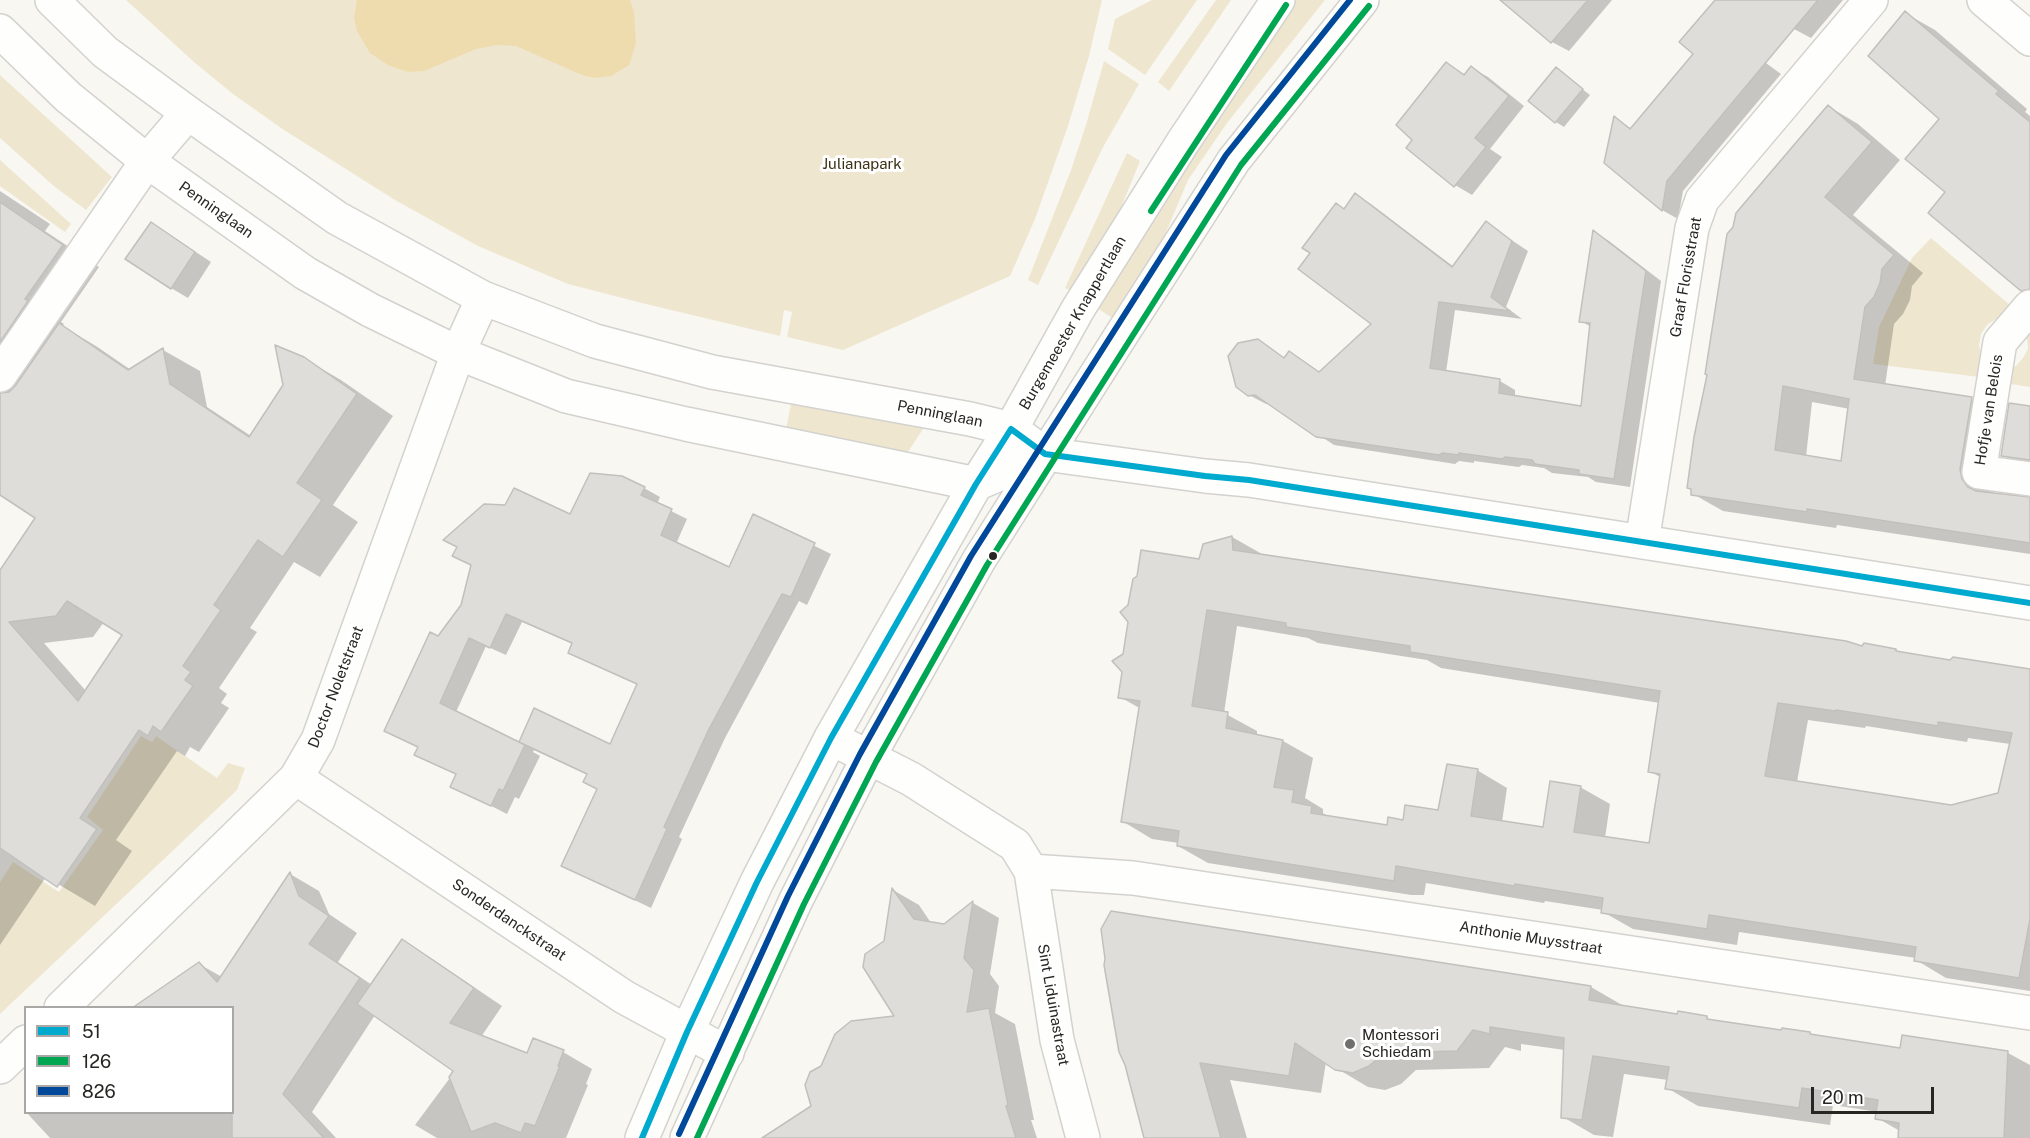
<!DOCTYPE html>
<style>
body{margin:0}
#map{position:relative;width:2030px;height:1138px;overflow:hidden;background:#f8f7f2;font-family:"Public Sans",sans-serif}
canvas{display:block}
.legend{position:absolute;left:24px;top:1006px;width:210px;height:108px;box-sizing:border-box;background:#fff;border:2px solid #a9a8a7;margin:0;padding:8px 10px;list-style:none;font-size:18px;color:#282623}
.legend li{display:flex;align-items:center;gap:12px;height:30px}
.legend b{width:30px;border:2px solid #a9a8a7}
.scale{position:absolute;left:1811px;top:1087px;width:123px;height:27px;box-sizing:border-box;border:3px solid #282623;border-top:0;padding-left:8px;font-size:18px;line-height:21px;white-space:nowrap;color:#282623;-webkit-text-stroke:4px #fff;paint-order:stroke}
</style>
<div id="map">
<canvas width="2030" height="1138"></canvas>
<ul class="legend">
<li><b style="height:8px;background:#00a9ce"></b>51</li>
<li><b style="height:8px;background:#00a651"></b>126</li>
<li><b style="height:8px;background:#004899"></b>826</li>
</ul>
<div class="scale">20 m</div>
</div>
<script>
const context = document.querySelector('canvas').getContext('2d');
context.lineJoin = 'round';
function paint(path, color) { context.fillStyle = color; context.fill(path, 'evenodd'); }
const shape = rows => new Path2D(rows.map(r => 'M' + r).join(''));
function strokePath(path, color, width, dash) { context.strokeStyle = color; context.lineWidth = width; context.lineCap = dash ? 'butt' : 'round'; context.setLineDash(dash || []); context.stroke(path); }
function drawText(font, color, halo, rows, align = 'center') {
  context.font = font + ' "Public Sans",sans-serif'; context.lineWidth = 6; context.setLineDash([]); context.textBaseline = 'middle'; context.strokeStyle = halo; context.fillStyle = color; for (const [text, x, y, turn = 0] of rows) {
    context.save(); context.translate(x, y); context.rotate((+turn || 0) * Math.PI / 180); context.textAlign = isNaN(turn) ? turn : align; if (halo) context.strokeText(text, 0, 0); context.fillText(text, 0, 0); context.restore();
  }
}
paint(shape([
 [126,0,1102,0,1089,56,1068,126,1035,219,1010,276,843,350,787,337,792,312,784,310,780,336,646,304,568,284,478,246,395,200,284,130,233,94,194,62],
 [1152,0,1197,0,1145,75,1108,49,1115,19],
 [1216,0,1231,0,1169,91,1158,82],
 [1292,0,1325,0,1227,123,1188,180,1150,270,1117,321,1094,306],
 [1104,61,1139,84,1102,149,1038,285,1028,280,1071,170,1086,125],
 [0,75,112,177,86,210,55,187,0,138],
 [1127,153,1140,161,1111,232,1076,293,1065,288],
 [0,160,71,224,65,232,0,186],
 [1931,238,2017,311,2008,320,1996,319,1987,325,1981,334,1979,346,1988,378,1873,364,1879,327,1912,258],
 [2030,323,2030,387,2004,383,2005,368,2016,366,2023,358,2028,349,2027,337,2021,329],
 [791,404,854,415,925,426,906,455,785,435],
 [141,736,152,742,156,736,217,778,228,763,245,768,237,790,0,1014,0,882,13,862,59,892,103,830,87,817]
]), '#efe6cf');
paint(shape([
 [357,0,630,0,634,13,636,43,629,65,611,76,594,78,582,75,516,46,497,45,476,49,424,71,408,72,388,65,370,53,357,31,354,18]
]), '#eedcae');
paint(shape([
 [1520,0,1612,0,1569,51,1552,42,1516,13],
 [1761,0,1843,0,1811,38,1794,29],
 [1905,13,1935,30,2027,109,2025,112,2030,116,2030,295,2022,290,1947,192,1941,119],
 [1718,28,1781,74,1683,191,1678,219,1662,210,1605,163,1615,118,1632,129],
 [1447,64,1466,75,1472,68,1488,77,1524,106,1490,149,1502,157,1472,195,1455,185],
 [1556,69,1590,95,1564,127,1556,122],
 [1828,106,1858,124,1900,160,1853,215,1923,273,1912,286,1910,300,1903,314,1894,324,1885,386,1972,399,2001,416,1990,487,1991,494,2030,499,2030,554,1837,525,1836,528,1723,511,1693,494],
 [1812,402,1850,409,1842,462,1806,457],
 [0,191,50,224,45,231,99,267,61,322,64,324,62,326,96,346,131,370,163,350,200,371,207,407,251,436,303,358,341,380,393,416,333,505,358,522,320,577,294,562,250,628,257,632,219,688,227,694,221,703,229,708,199,752,190,747,185,756,177,751,116,840,132,851,95,906,46,877,0,945,0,572,37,518,0,493],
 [104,622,125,634,86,691,44,643,93,637],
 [1355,195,1371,204,1454,267,1486,223,1528,251,1506,307,1522,319,1455,310,1446,372,1500,381,1515,390,1515,397,1582,408,1591,327,1581,321,1594,232,1609,241,1661,281,1630,487,1596,482,1588,477,1552,473,1544,468,1522,465,1519,467,1474,461,1474,463,1459,461,1455,464,1334,445,1270,403,1266,404,1249,395,1257,341,1285,358,1305,362,1320,373,1374,324,1345,210],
 [167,233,211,262,188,298,171,288],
 [2030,408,2030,471,2002,455],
 [644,488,660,497,657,504,687,519,676,544,730,569,754,516,831,554,807,605,799,601,725,738,679,837,682,839,651,908,563,866,599,789,588,775,534,750,533,752,540,756,519,799,515,797,507,814,452,786,458,775,416,754,419,748,386,731,439,638,571,516],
 [522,622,573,644,570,653,638,685,610,746,535,710,519,744,456,712,486,646,506,655],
 [1232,537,1262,554,1862,648,1896,650,1903,654,2030,670,2030,991,1946,978,1916,960,1916,958,1739,932,1737,945,1633,929,1603,912,1603,910,1545,901,1544,903,1426,883,1424,895,1411,895,1208,863,1178,846,1179,843,1152,839,1122,821,1141,709,1120,697,1124,655,1200,560,1204,545],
 [1237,626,1308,638,1318,643,1427,660,1441,668,1660,703,1649,771,1660,777,1650,845,1605,838,1610,804,1580,787,1544,829,1502,822,1507,788,1477,770,1440,811,1388,827,1330,818,1323,813,1323,809,1305,798,1313,758,1283,741,1257,736,1257,731,1224,713],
 [1808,720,1865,728,1866,726,1967,742,1968,738,2010,744,2000,794,1951,806,1797,782],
 [290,874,319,891,329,914,357,933,338,962,372,985,402,941,431,958,502,1006,481,1037,528,1055,563,1052,592,1069,586,1084,588,1085,566,1138,437,1138,415,1125,455,1071,375,1015,312,1112,336,1138,50,1138,26,1112,232,1112,232,1008,199,964,222,977],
 [893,890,919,905,931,923,944,925,973,903,999,918,990,974,999,986,995,1013,1015,1024,1034,1120,1031,1120,1037,1138,791,1138,813,1107,896,1017,885,942],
 [1591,987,1622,1005,1678,1016,1707,1018,1713,1021,1809,1034,1814,1036,1901,1050,1903,1036,2008,1053,2030,1065,2030,1138,1899,1138,1900,1131,1877,1118,1878,1112,1833,1105,1830,1125,1698,1106,1667,1088,1668,1080,1624,1074,1613,1137,1594,1135,1563,1117,1565,1050,1521,1044,1521,1051,1505,1047,1489,1068,1416,1070,1401,1084,1385,1090,1368,1087,1326,1062,1321,1093,1230,1080,1247,1138,1145,1138,1126,1065]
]), '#0003');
const building = shape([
 [1500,0,1588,0,1551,43,1500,0],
 [1715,0,1818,0,1667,181,1662,211,1604,163,1614,116,1630,129,1693,54,1679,42,1715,0],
 [1905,11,1999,91,1996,94,2030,122,2030,289,2021,291,1928,213,1945,192,1905,159,1939,119,1868,56,1905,11],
 [1446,62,1464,75,1471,66,1509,96,1475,138,1486,147,1454,187,1406,148,1412,140,1396,125,1446,62],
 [1556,67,1583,89,1555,123,1528,101,1556,67],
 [1828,105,1872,142,1825,197,1894,255,1882,269,1880,283,1874,297,1865,307,1854,379,1972,397,1960,469,1962,479,1968,487,1976,491,2030,497,2030,543,1807,509,1807,512,1691,495,1691,489,1687,488,1694,437,1707,375,1705,374,1727,234,1733,227,1736,213,1828,105],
 [1783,386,1849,399,1841,461,1775,450,1783,386],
 [1355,193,1452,267,1486,221,1512,241,1491,297,1510,311,1439,302,1430,368,1500,379,1499,393,1581,406,1590,323,1579,322,1593,230,1646,271,1614,479,1579,474,1579,470,1535,464,1532,460,1505,457,1502,459,1459,453,1458,455,1443,453,1439,455,1316,437,1255,395,1248,396,1236,387,1228,356,1238,343,1258,339,1284,358,1289,351,1319,372,1371,324,1298,269,1310,253,1302,248,1336,203,1344,209,1355,193],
 [0,202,63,245,25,299,28,301,0,342,0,202],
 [151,222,195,252,171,289,125,259,151,222],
 [59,323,128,370,163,348,170,384,249,437,283,385,275,345,304,357,357,394,297,483,322,500,283,557,258,540,214,605,221,610,183,666,191,672,185,680,193,686,161,732,153,726,148,736,139,730,80,818,97,829,57,887,0,848,0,570,35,518,0,495,0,393,9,392,15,386,59,323],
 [67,601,122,635,78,701,9,622,56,616,67,601],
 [2009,403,2030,406,2030,460,2001,456,2009,403],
 [590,473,622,476,645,487,641,495,672,509,661,535,729,567,753,514,815,543,791,597,782,594,709,729,664,827,667,829,635,900,561,866,597,789,583,782,587,774,519,742,525,745,503,791,499,789,491,806,450,787,456,774,414,755,418,747,384,731,430,632,438,636,461,605,471,565,452,556,457,547,443,540,484,504,505,505,514,488,570,514,590,473],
 [506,614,572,643,568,653,637,684,610,744,534,708,519,742,440,703,469,638,490,648,506,614],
 [1232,536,1233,550,1846,641,1862,646,1864,643,1896,649,1896,651,1950,660,1953,657,2030,669,2030,919,2019,978,1914,961,1916,947,1709,915,1707,929,1601,913,1603,898,1515,884,1514,886,1396,866,1394,881,1177,846,1179,831,1121,822,1140,701,1118,698,1122,672,1112,661,1123,654,1128,622,1120,612,1128,605,1133,579,1137,576,1141,550,1199,559,1203,544,1232,536],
 [1207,610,1286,623,1286,627,1410,646,1410,652,1660,691,1648,772,1660,774,1649,843,1574,832,1581,786,1550,781,1543,827,1471,816,1478,769,1447,764,1438,810,1405,805,1403,820,1388,817,1387,825,1311,813,1312,806,1292,802,1294,790,1274,787,1283,740,1226,728,1228,712,1192,706,1207,610],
 [1778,703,1835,711,1836,710,1938,726,1938,722,2012,733,1998,793,1951,805,1765,776,1778,703],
 [290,872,299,896,329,916,309,944,360,978,283,1094,324,1138,232,1138,232,1008,132,1008,199,962,217,982,290,872],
 [892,888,914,919,944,924,973,901,964,958,974,970,967,1012,989,1008,1008,1105,1006,1106,1016,1138,762,1138,811,1106,805,1085,810,1072,821,1066,835,1034,851,1021,894,1016,863,967,865,954,884,941,892,888],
 [1111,911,1591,986,1589,1000,1677,1014,1678,1011,1707,1016,1707,1019,1781,1030,1782,1028,1810,1032,1810,1034,1900,1048,1902,1035,2008,1051,2004,1138,1898,1138,1899,1123,1875,1119,1878,1100,1802,1088,1799,1108,1665,1089,1669,1067,1593,1056,1582,1120,1561,1118,1564,1038,1490,1027,1490,1034,1473,1030,1457,1051,1384,1053,1369,1066,1353,1073,1335,1070,1295,1043,1289,1076,1200,1063,1221,1138,1144,1138,1125,1065,1119,1052,1104,965,1105,959,1101,929,1111,911],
 [402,939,474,988,450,1023,527,1053,533,1038,564,1050,558,1066,560,1066,535,1126,525,1123,521,1133,495,1123,471,1132,449,1077,453,1071,357,1004,402,939]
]);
paint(building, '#deddd9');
strokePath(building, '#c1c0bc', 1.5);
const minor = shape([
 [52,0,105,52,188,113,337,218,483,298,595,341,712,372,970,419,1011,429,1045,454,1205,476,1249,480,2030,603],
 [1984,0,2030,39],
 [0,31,68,97,147,161,305,273,370,310,458,353,566,396,686,424,976,484,1045,454],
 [2030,307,2000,342,1979,472,2030,479],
 [0,375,147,161,188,113],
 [1642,542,1692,228,1702,200,1871,0],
 [831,738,911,779,1015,845,1031,871,1057,1040,1083,1138],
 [296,778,624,997,727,1053],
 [1031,871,1133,878,2030,1013],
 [61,1008,296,778,318,740,458,353,483,298],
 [0,1067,26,1042]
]);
const major = shape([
 [642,1138,687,1032,757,882,831,738,976,484,1011,429,1078,309,1183,142,1278,0],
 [687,1138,796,900,868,758,979,560,1120,337,1234,160,1362,0]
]);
strokePath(minor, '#d3d2ce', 36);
strokePath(major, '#d3d2ce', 36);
strokePath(minor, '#fefefd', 33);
strokePath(major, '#fefefd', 33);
strokePath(shape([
 [642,1138,687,1032,757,882,831,738,976,484,1011,429,1045,454,1205,476,1249,480,2030,603]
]), '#00a9ce', 6);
strokePath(shape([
 [1151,211,1286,5],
 [697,1138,804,904,876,762,987,565,1241,165,1369,6]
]), '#00a651', 6);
strokePath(shape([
 [679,1134,788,896,860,754,971,556,1226,155,1350,0]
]), '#004899', 6);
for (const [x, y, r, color] of [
 [993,556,5,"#282623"],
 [1350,1044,6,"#716f6b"]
]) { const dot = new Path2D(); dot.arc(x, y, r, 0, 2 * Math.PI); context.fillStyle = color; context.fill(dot); strokePath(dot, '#fff', 2); }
drawText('15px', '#3d3215', '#fff', [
 ["Julianapark",862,164]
]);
drawText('15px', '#282623', '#fff', [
 ["Penninglaan",216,210,35],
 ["Graaf Florisstraat",1686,277,-80],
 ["Burgemeester Knappertlaan",1073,323,-60],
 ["Hofje van Belois",1989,410,-81],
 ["Penninglaan",940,414,11],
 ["Doctor Noletstraat",336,687,-69],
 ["Sonderdanckstraat",509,920,34],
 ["Anthonie Muysstraat",1531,938,9],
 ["Sint Liduinastraat",1053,1005,80]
]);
drawText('15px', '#282623', '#fff', [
 ["Montessori",1362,1035],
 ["Schiedam",1362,1052]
], 'left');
</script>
